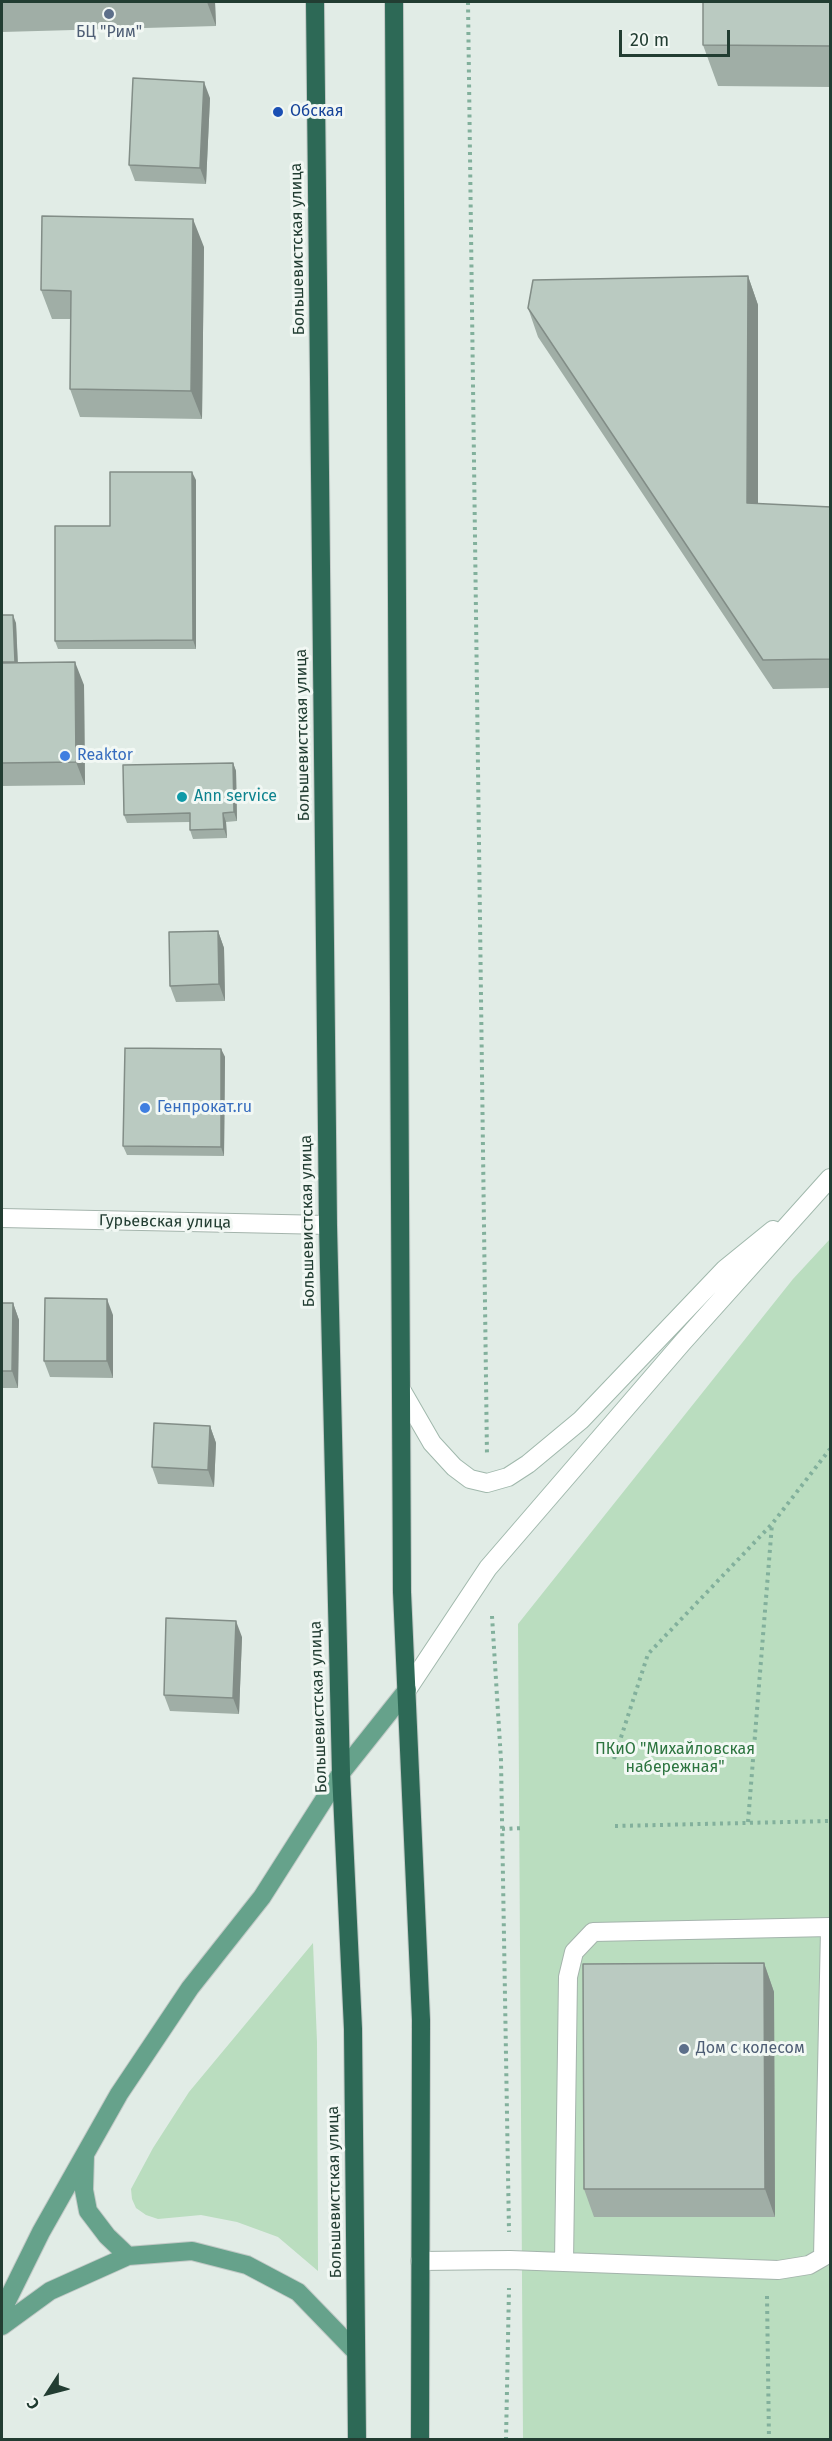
<!DOCTYPE html>
<meta charset="utf-8">
<style>
body{margin:0}
#map{position:relative;width:832px;height:2441px;overflow:hidden;background:#e1ece6;font-family:"Fira Sans",sans-serif}
canvas{display:block}
.frame{position:absolute;inset:0;border:3px solid #223d32;pointer-events:none}
.north{position:absolute;left:18px;top:2363px;width:60px;height:60px;-webkit-text-stroke:4px #f2f8f4;paint-order:stroke;rotate:234deg;font-size:16px;font-weight:700;line-height:24px;text-align:center;color:#223d32}
.north::after{content:'';display:block;margin:auto;width:21px;height:27px;background:#223d32;clip-path:polygon(50% 0,100% 100%,50% 72%,0 100%)}
.scale{position:absolute;left:619px;top:30px;width:111px;height:27px;box-sizing:border-box;border:3px solid #223d32;border-top:0;padding-left:8px;font-size:18px;line-height:21px;white-space:nowrap;color:#223d32;-webkit-text-stroke:4px #f2f8f4;paint-order:stroke}
</style>
<div id="map">
<canvas width="832" height="2441"></canvas>
<div class="frame"></div>
<div class="north">С</div>
<div class="scale">20 m</div>
</div>
<script>
const context = document.querySelector('canvas').getContext('2d');
context.lineJoin = 'round';
function paint(path, color) { context.fillStyle = color; context.fill(path, 'evenodd'); }
const shape = rows => new Path2D(rows.map(r => 'M' + r).join(''));
function strokePath(path, color, width, dash) { context.strokeStyle = color; context.lineWidth = width; context.lineCap = dash ? 'butt' : 'round'; context.setLineDash(dash || []); context.stroke(path); }
function drawText(font, color, halo, rows, align = 'center') {
  context.font = font + ' "Fira Sans",sans-serif'; context.lineWidth = 6; context.setLineDash([]); context.textBaseline = 'middle'; context.strokeStyle = halo; context.fillStyle = color; for (const [text, x, y, turn = 0] of rows) {
    context.save(); context.translate(x, y); context.rotate((+turn || 0) * Math.PI / 180); context.textAlign = isNaN(turn) ? turn : align; if (halo) context.strokeText(text, 0, 0); context.fillText(text, 0, 0); context.restore();
  }
}
paint(shape([
 [830,1239,830,2439,523,2439,518,1624,793,1279],
 [313,1943,317,2042,318,2271,278,2237,237,2222,201,2215,158,2219,146,2215,136,2208,132,2199,131,2189,153,2148,189,2092]
]), '#baddbf');
const lane = shape([
 [420,2261,510,2260,778,2270,809,2265,823,2257,830,1930],
 [564,2262,568,1977,574,1952,593,1932,830,1927]
]);
const street = shape([
 [2,1218,328,1225]
]);
const secondary = shape([
 [402,1391,432,1443,454,1467,470,1479,487,1483,508,1477,528,1464,581,1420,725,1269,773,1230],
 [407,1690,488,1568,682,1343,830,1178]
]);
const primary = shape([
 [85,2155,84,2190,88,2211,107,2236,128,2256],
 [2,2311,41,2232,119,2094,190,1988,262,1897,341,1773,407,1690],
 [2,2326,50,2291,128,2256,192,2251,247,2265,298,2292,356,2352]
]);
const highway = shape([
 [315,2,328,1225,341,1773,353,2029,357,2440],
 [394,2,402,1592,421,2020,420,2440]
]);
strokePath(lane, '#a4b4ac', 20);
strokePath(street, '#a4b4ac', 20);
strokePath(secondary, '#a0b8ac', 20);
strokePath(primary, '#c1c9c6', 20);
strokePath(highway, '#c1c9c6', 20);
strokePath(shape([
 [468,2,487,1456],
 [492,1616,501,1760,509,2232],
 [614,1759,648,1654,772,1524,830,1449],
 [748,1822,772,1524],
 [615,1826,830,1821],
 [502,1829,523,1828],
 [767,2296,769,2440],
 [506,2440,509,2288]
]), '#82b09c', 4, [3, 4.5]);
strokePath(lane, '#fff', 18);
strokePath(street, '#fff', 18);
strokePath(secondary, '#fff', 18);
strokePath(primary, '#66a28b', 18);
strokePath(highway, '#2d6956', 18);
paint(shape([
 [2,2,215,2,216,26,2,32],
 [831,2,831,87,718,86,703,45],
 [210,98,206,184,135,181,129,165],
 [204,247,202,419,80,417,70,389,71,319,52,319,41,290],
 [748,276,758,305,758,504,831,507,831,688,773,689,538,337,528,308],
 [196,480,196,649,58,649,55,641,110,526],
 [2,615,16,623,18,663,84,685,85,785,2,786],
 [233,763,236,771,237,821,226,822,227,838,193,839,190,830,190,822,127,823,124,815],
 [218,931,224,948,225,1001,176,1002,170,986],
 [221,1049,225,1057,224,1156,127,1155,123,1146],
 [2,1303,13,1303,19,1320,18,1388,2,1388],
 [113,1315,113,1378,50,1377,44,1361],
 [210,1426,216,1443,214,1487,158,1484,152,1467],
 [242,1637,239,1714,170,1711,164,1695],
 [764,1963,774,1992,775,2217,594,2217,584,2189]
]), '#a0aea6');
paint(shape([
 [207,2,215,2,216,26],
 [204,82,210,98,206,184,200,168],
 [193,219,204,247,202,419,191,391],
 [748,276,758,305,758,532,747,503],
 [192,472,196,480,196,649,193,640],
 [13,615,16,623,18,671,15,662],
 [75,662,84,685,85,785,76,762],
 [233,763,236,771,237,821,234,812],
 [223,813,226,822,227,838,224,829],
 [218,931,224,948,225,1001,219,984],
 [221,1049,225,1057,224,1156,221,1147],
 [107,1299,113,1315,113,1378,107,1361],
 [13,1303,19,1320,18,1388,12,1371],
 [210,1426,216,1443,214,1487,208,1470],
 [236,1621,242,1637,239,1714,233,1698],
 [764,1963,774,1992,775,2217,765,2189]
]), '#828d87');
const building = shape([
 [703,2,831,2,831,46,703,45,703,2],
 [133,78,204,82,200,168,129,165,133,78],
 [42,216,193,219,191,391,70,389,71,291,41,290,42,216],
 [748,276,747,503,831,507,831,659,763,660,528,308,533,280,748,276],
 [110,472,192,472,193,640,55,641,55,526,110,526,110,472],
 [2,615,13,615,15,662,2,662,2,615],
 [75,662,76,762,2,763,2,663,75,662],
 [233,763,234,812,223,813,224,829,190,830,190,813,124,815,123,765,233,763],
 [218,931,219,984,170,986,169,932,218,931],
 [125,1048,221,1049,221,1147,123,1146,125,1048],
 [45,1298,107,1299,107,1361,44,1361,45,1298],
 [2,1303,13,1303,12,1371,2,1371,2,1303],
 [154,1423,210,1426,208,1470,152,1467,154,1423],
 [166,1618,236,1621,233,1698,164,1695,166,1618],
 [764,1963,765,2189,584,2189,583,1964,764,1963]
]);
paint(building, '#bacac1');
strokePath(building, '#828d87', 1.5);
for (const [x, y, r, color] of [
 [109,14,6,"#5c6f8a"],
 [278,112,6,"#1a4fb4"],
 [65,756,6,"#3f7fe0"],
 [182,797,6,"#0f9aa8"],
 [145,1108,6,"#3f7fe0"],
 [684,2049,6,"#5c6f8a"]
]) { const dot = new Path2D(); dot.arc(x, y, r, 0, 2 * Math.PI); context.fillStyle = color; context.fill(dot); strokePath(dot, '#f2f8f4', 2); }
drawText('16px', '#4e5e75', '#f2f8f4', [
 ["БЦ \"Рим\"",109,33],
 ["Дом с колесом",696,2049,"left"]
]);
drawText('16px', '#164399', '#f2f8f4', [
 ["Обская",290,112]
], 'left');
drawText('16px', '#223d32', '#f2f8f4', [
 ["Большевистская улица",298,249,-91],
 ["Большевистская улица",303,735,-91],
 ["Большевистская улица",308,1221,-91],
 ["Гурьевская улица",165,1222,1],
 ["Большевистская улица",319,1707,-92],
 ["Большевистская улица",335,2192,-91]
]);
drawText('16px', '#366cbe', '#f2f8f4', [
 ["Reaktor",77,756],
 ["Генпрокат.ru",157,1108]
], 'left');
drawText('16px', '#0d838f', '#f2f8f4', [
 ["Ann service",194,797]
], 'left');
drawText('16px', '#2c743f', '#f2f8f4', [
 ["ПКиО \"Михайловская",675,1750],
 ["набережная\"",675,1768]
]);
</script>
